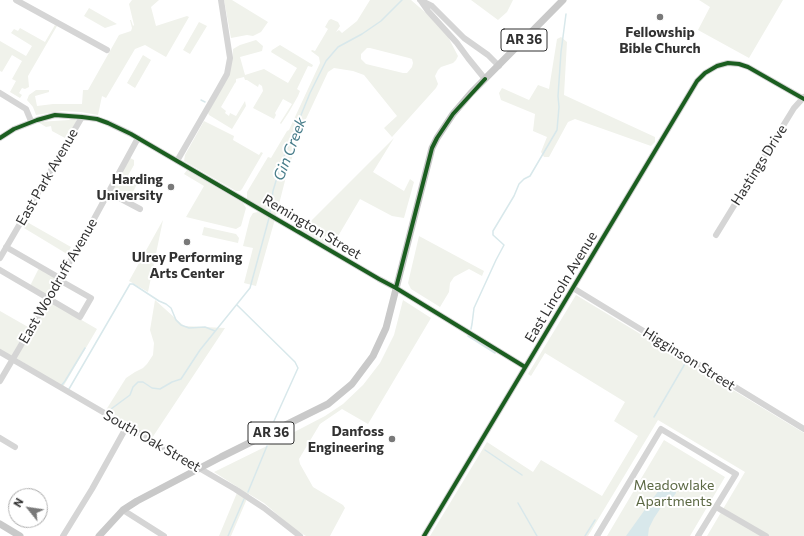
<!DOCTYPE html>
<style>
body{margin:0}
#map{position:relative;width:804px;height:536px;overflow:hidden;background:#fff;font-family:Commissioner,sans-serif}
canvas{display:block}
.north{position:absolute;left:8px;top:488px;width:40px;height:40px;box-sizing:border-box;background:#fff;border:1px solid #adadad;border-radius:50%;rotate:300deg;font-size:11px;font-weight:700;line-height:16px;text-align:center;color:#313131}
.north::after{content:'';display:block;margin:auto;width:14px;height:18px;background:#797979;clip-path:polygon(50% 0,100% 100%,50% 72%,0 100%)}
</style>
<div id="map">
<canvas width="804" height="536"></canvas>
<div class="north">N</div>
</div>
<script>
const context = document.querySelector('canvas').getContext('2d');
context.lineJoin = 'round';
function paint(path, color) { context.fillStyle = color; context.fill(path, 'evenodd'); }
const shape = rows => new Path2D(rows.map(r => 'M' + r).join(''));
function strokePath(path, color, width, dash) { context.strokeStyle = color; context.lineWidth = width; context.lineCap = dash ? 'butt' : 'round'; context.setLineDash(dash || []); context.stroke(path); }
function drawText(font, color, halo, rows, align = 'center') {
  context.font = font + ' Commissioner,sans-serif'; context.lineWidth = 4; context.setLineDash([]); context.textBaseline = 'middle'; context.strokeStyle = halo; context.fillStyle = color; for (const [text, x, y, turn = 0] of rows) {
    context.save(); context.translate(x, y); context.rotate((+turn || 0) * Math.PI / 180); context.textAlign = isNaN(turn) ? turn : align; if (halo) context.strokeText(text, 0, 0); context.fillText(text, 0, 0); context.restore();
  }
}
paint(shape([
 [132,0,159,0,151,7,156,26,187,16,189,17,166,57,145,45,135,49,106,98,102,96,98,115,81,112,62,111,36,115,33,107,27,100,29,95,36,90,49,90,49,92,35,96,37,106,53,104,82,104,83,90,88,90,119,35,131,31,132,28,130,20,131,20,133,26,134,25,129,4],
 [224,0,232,0,268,22,261,32,253,36,247,35,231,38],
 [370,0,411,0,426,13,446,33,458,56,456,60,453,63,441,67,438,70,435,76,438,84,436,88,392,137,384,128,397,116,364,75,353,71,334,68,328,72,306,119,288,169,277,212,256,286,244,283,253,248,243,246,250,218,253,213,258,212,262,214,263,208,247,199,247,192,268,157,271,158,287,131,289,130,320,63,319,57,311,51,312,50,315,51,328,29,325,27,329,20,331,19,338,22,340,26,336,32,339,30,342,33,357,21],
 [367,48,370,48,409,58,412,59,413,63,412,67,407,73,403,73,366,64,361,59,361,54],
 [471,0,513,0,507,12,498,20],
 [699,0,783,0,749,58,698,30,710,7],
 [89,8,117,24,105,28,84,16],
 [199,22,207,26,190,54,183,50],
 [55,25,57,26,28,76,29,87,25,89,22,88,19,93,22,95,20,98,10,92,16,81,12,79,22,61,12,55,2,72,0,71,0,41,26,56,32,46,11,33,14,29,18,31,20,28,45,42],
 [561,37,567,42,564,95,655,137,655,142,651,146,575,119,568,122,549,157,544,157,541,152,547,137,533,131,535,114,501,100,499,93,502,88,529,100,538,85,549,89,557,39],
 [256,40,263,46,262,51,240,57,245,75,264,69,288,83,297,68,271,52,272,50,280,45,313,65,312,67,308,66,297,89,300,91,298,96,289,112,281,124,280,123,292,104,283,99,275,113,276,115,274,119,253,108,263,91,262,86,259,84,258,87,247,80,245,80,244,77,236,79,236,82,235,83,221,107,226,111,225,113,229,116,230,113,236,116,245,101,246,106,232,129,209,115,208,113,232,61,233,49,240,45],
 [143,55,151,60,135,88,127,83],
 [71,119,75,119,77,121,74,127,70,129,65,138,52,131,51,126,46,127,38,122,69,120],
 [204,121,234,136,233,140,259,155,261,152,263,153,242,189,240,191,236,191,184,161,185,155],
 [394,138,373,172,404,191,410,179,414,182,404,218,392,216,360,199,331,248,302,230],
 [130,158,134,160,134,165,126,179,132,182,134,180,138,182,132,194,124,199,110,191],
 [187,170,243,203,246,208,241,226,236,229,186,217,204,186,184,174],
 [163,220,148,292,129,281],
 [27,222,71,247,67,254,24,228],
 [204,227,236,234,239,238,238,243,202,235],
 [419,236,484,271,482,276,469,269,454,277,450,283,449,292,440,307,411,289,408,283],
 [39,268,57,279,47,296,30,286],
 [576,295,804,433,804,536,707,536,745,472,658,420,588,536,430,536,487,442,533,472,541,460,602,496,638,436,614,421,625,402,545,353,531,376,528,374],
 [155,300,184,326,225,328,152,438,109,413,106,410,126,378,135,372,143,368,147,364,153,355,154,343,150,330],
 [403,300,431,318,368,424,342,409,320,424,299,459,300,464,313,487,343,505,345,508,330,536,306,536,293,528,264,503,249,494,231,536,219,536,239,488,214,472,277,441,325,416,343,404,363,385,380,363,394,335],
 [49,301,97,329,63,387,16,358],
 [0,311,28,327,11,357,0,350],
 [664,440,725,477,690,536,607,536]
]), '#f0f2eb');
paint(shape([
 [665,484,670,485,675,489,676,493,673,497,662,506,654,518,649,528,648,536,626,536,659,490]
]), '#d8e8eb');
strokePath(shape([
 [201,100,205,102],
 [270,214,273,191,281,164,310,93,326,61,338,47,362,34,381,21,402,0],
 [237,305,295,362,298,368,274,421],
 [471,329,472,324,474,308,496,260,504,245,493,235,493,231,514,196,519,184,524,179,530,176,557,130,559,107,558,96,561,52,566,14],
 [468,336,495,353],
 [61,386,65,381,85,348],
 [69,389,130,284,133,284,159,301,166,304,171,308,176,320,181,325,189,328,205,327,215,331],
 [107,412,130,395,133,387,138,382,143,382,152,388,160,389,172,382,181,379,200,350,250,288,269,218],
 [654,417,686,362],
 [485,450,522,475],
 [248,492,267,446],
 [518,503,537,536],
 [228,536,244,499],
 [585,536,595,520]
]), '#d8e8eb', 1.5);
strokePath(shape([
 [16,0,107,50],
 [420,0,432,6,464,38,488,55,499,66],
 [421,1,428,11,457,43,468,58,485,79],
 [0,93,26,109,31,121],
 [0,138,14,129,37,120,55,115,82,117,97,119,108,123,131,134,379,279,396,288,525,367],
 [177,161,218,90,227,74,230,58,221,0],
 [108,192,140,209],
 [716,235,794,108,804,97],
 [0,258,82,117],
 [0,270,80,317,91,298,61,281,58,277,6,247],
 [573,288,804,429],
 [0,352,235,489,264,508,300,536],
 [0,381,82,241,138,138],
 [0,438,15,447],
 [716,507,766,536],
 [123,510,164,536],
 [63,536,92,489,127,426],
 [424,536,697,81,705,73,717,66,728,63,739,64,748,67,804,99],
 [597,536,661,429,736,474,698,536]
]), '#d5d5d5', 6);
strokePath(shape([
 [0,524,20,536],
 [99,536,123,510,137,501,221,457,328,404,352,384,373,356,386,328,432,148,437,138,453,114,471,93,563,0]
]), '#c9c9c9', 7);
strokePath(shape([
 [0,138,14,129,37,120,55,115,82,117,97,119,108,123,131,134,379,279,396,288,525,367],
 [396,288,432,148,437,138,453,114,485,79],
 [424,536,697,81,705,73,717,66,728,63,739,64,748,67,804,99]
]), '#1b5e20', 4);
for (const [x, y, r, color] of [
 [660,17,4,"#797979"],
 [171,187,4,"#797979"],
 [187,242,4,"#797979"],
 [392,439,4,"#797979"]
]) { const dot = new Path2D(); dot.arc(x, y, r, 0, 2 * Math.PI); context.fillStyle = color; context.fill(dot); strokePath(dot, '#fff', 1.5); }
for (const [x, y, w] of [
 [524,40,46],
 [271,433,46]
]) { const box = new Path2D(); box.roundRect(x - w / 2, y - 11, w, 22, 3); context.fillStyle = '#fff'; context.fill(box); strokePath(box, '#313131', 1); }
drawText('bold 13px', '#313131', null, [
 ["AR 36",524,40],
 ["AR 36",271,433]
]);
drawText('bold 14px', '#313131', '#fff', [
 ["Fellowship",660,32],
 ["Bible Church",660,48],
 ["Harding",163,179,"right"],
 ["University",163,195,"right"],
 ["Ulrey Performing",187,257],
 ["Arts Center",187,273],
 ["Danfoss",384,431,"right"],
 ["Engineering",384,447,"right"]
]);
drawText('14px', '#313131', '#fff', [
 ["Hastings Drive",759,165,-58],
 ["East Park Avenue",47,177,-60],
 ["Remington Street",312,227,31],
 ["East Woodruff Avenue",58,281,-60],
 ["East Lincoln Avenue",561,287,-59],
 ["Higginson Street",689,359,32],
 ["South Oak Street",152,441,30]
]);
drawText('14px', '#5b6843', '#fff', [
 ["Meadowlake",674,485],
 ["Apartments",674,501]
]);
drawText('italic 15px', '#487d8a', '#fff', [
 ["Gin Creek",290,149,-69]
]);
</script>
